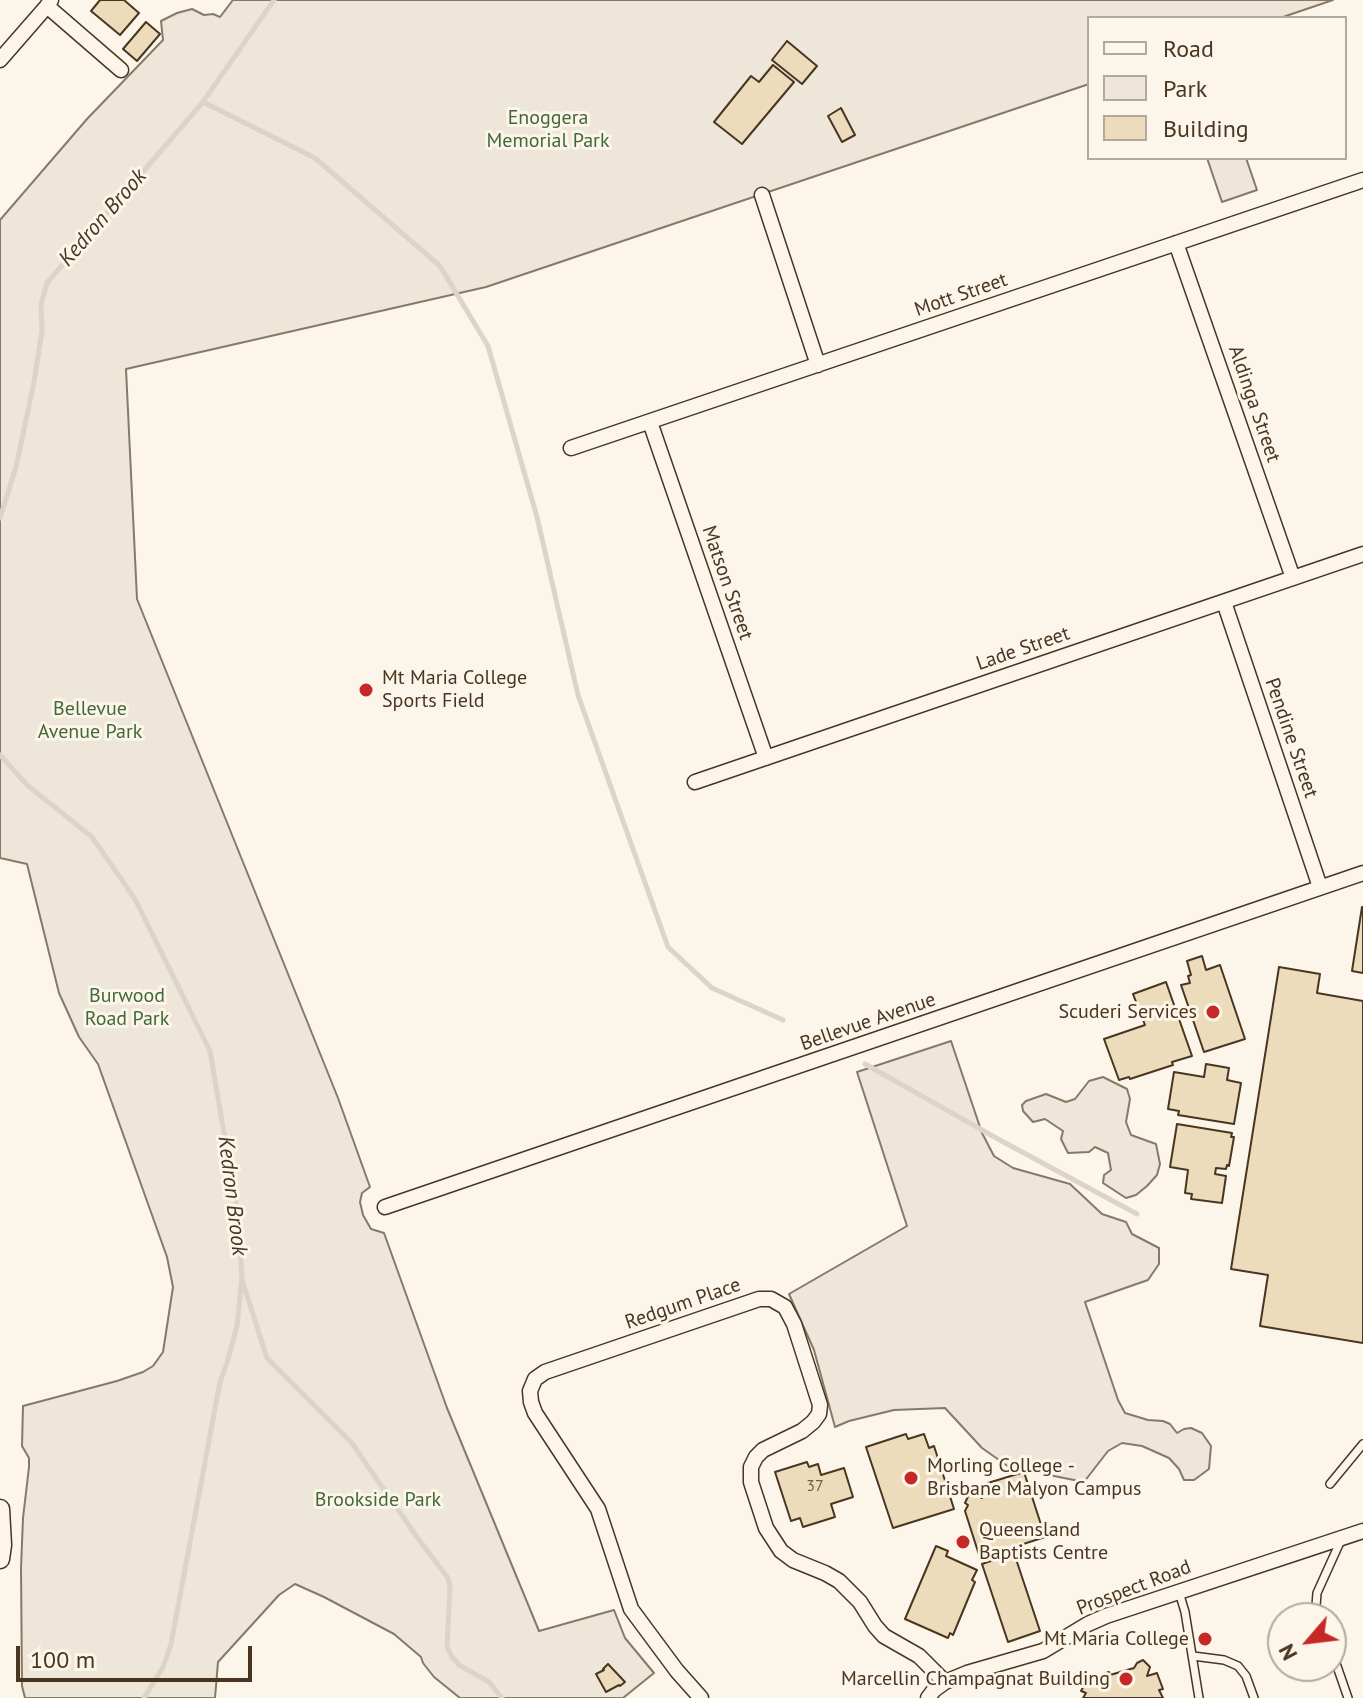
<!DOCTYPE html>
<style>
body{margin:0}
#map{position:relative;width:1363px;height:1698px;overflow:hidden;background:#fbf6e9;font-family:"PT Sans",sans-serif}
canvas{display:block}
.legend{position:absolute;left:1087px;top:16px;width:260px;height:144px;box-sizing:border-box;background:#fbf6e9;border:2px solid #b4a999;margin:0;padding:10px 14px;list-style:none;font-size:24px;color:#4a3520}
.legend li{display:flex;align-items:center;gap:16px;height:40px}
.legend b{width:40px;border:2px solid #b4a999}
.north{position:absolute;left:1267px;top:1602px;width:80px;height:80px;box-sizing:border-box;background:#fbf6e9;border:2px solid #b4a999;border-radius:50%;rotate:242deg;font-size:22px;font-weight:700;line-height:32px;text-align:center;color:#4a3520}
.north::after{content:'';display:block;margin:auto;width:28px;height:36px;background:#c62828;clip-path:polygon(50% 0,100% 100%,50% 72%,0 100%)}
.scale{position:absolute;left:16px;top:1646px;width:236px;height:36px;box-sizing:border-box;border:4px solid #4a3520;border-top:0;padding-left:10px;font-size:24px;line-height:28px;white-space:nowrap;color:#4a3520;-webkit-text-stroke:6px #fbf6e9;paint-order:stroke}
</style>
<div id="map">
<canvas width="1363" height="1698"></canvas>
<ul class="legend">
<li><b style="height:10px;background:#fbf6e9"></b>Road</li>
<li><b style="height:22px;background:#ede6d9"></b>Park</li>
<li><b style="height:22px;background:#ecdcbc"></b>Building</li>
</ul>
<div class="north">N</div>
<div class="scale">100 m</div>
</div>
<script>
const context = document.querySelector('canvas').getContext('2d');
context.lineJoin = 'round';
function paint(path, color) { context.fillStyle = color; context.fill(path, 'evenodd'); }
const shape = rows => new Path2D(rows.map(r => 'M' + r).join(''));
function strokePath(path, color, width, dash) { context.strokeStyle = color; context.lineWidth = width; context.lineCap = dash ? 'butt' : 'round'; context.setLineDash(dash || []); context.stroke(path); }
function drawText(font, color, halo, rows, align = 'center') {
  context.font = font + ' "PT Sans",sans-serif'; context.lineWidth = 6; context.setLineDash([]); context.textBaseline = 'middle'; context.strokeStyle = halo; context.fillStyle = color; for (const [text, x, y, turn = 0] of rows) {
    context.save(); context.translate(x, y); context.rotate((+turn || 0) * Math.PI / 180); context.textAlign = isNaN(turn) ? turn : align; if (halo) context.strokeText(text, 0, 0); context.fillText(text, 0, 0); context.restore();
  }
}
const green = shape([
 [233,0,1333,0,1280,18,1089,18,1089,84,486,287,126,369,137,599,338,1098,370,1187,362,1193,360,1202,363,1215,371,1229,384,1233,447,1408,539,1631,614,1610,625,1638,654,1673,623,1698,460,1698,434,1677,423,1663,421,1657,394,1634,324,1597,295,1584,279,1595,218,1662,215,1698,25,1698,22,1686,21,1568,23,1518,29,1467,29,1458,22,1446,23,1406,117,1381,143,1372,153,1366,163,1352,173,1287,167,1257,98,1064,79,1037,59,993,27,864,0,858,0,220,87,119,163,40,161,21,177,13,192,9,204,15,213,14,220,17,233,0],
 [1207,158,1246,158,1257,190,1222,202,1207,158],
 [951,1041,982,1133,994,1156,1013,1168,1070,1184,1102,1214,1126,1222,1132,1234,1159,1248,1159,1264,1148,1280,1085,1302,1118,1400,1125,1413,1148,1420,1163,1421,1170,1424,1177,1433,1184,1429,1191,1428,1202,1433,1211,1446,1209,1469,1194,1480,1184,1480,1179,1469,1169,1458,1142,1446,1122,1443,1108,1451,1084,1482,1009,1467,982,1448,945,1408,894,1410,849,1421,835,1427,814,1350,789,1294,907,1226,857,1072,951,1041],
 [1103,1077,1127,1089,1130,1099,1126,1122,1131,1135,1156,1144,1160,1164,1157,1175,1147,1186,1136,1195,1126,1198,1103,1183,1104,1175,1111,1170,1108,1153,1095,1147,1089,1152,1068,1153,1061,1139,1063,1131,1045,1119,1033,1122,1023,1111,1022,1105,1026,1101,1046,1094,1066,1102,1075,1099,1089,1081,1103,1077]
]);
paint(green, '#ede6d9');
strokePath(green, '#887966', 2);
strokePath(shape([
 [203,102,315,158,440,266,488,346,537,517,578,695,668,947,712,988,783,1020],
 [0,518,16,467,34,382,42,331,41,304,47,283,203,102,274,0],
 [0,755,27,785,92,837,135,899,210,1051,238,1215,242,1278,237,1326,227,1363,220,1382,171,1644,163,1667,144,1698],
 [865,1064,998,1139,1137,1214],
 [243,1283,267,1358,351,1442,417,1537,448,1578,450,1588,447,1647,452,1657,459,1665,489,1682,502,1698]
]), '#dcd4c6', 5);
const building = shape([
 [100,0,124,0,139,13,120,35,91,11,100,0],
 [146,22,160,34,137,61,123,49,146,22],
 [787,41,817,66,802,84,772,60,787,41],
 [773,65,794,82,742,144,714,122,751,76,759,82,773,65],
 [841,108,855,135,842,142,828,116,841,108],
 [1362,907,1363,907,1363,973,1352,971,1362,907],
 [1202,956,1206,970,1220,965,1245,1039,1204,1052,1181,985,1190,983,1188,976,1191,975,1187,961,1202,956],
 [1279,967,1320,974,1317,993,1363,1001,1363,1343,1260,1326,1268,1275,1231,1269,1279,967],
 [1166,982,1192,1056,1172,1062,1173,1065,1130,1079,1129,1077,1119,1080,1104,1039,1145,1025,1133,994,1166,982],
 [1206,1064,1229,1068,1227,1080,1241,1083,1234,1124,1178,1115,1179,1111,1168,1109,1174,1072,1204,1077,1206,1064],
 [1177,1124,1232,1133,1231,1137,1234,1137,1229,1166,1227,1165,1226,1169,1216,1168,1215,1174,1226,1176,1222,1203,1191,1199,1192,1194,1185,1193,1188,1170,1170,1167,1177,1124],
 [906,1434,908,1439,924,1434,929,1448,934,1446,954,1509,893,1528,866,1447,906,1434],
 [807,1462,809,1467,818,1464,821,1475,844,1468,853,1497,831,1504,835,1517,803,1527,800,1518,791,1521,775,1472,807,1462],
 [1024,1472,1045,1537,980,1558,965,1511,968,1505,965,1503,970,1492,982,1498,978,1486,1024,1472],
 [936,1546,948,1551,946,1556,977,1570,972,1580,975,1582,953,1635,950,1633,948,1638,905,1619,936,1546],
 [1014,1553,1040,1631,1008,1642,982,1564,1014,1553],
 [1143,1660,1150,1667,1147,1676,1157,1673,1163,1689,1159,1690,1163,1698,1083,1698,1086,1693,1081,1691,1085,1684,1088,1686,1092,1680,1101,1675,1109,1672,1110,1675,1134,1668,1137,1663,1143,1660],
 [608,1664,625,1682,620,1686,619,1685,606,1692,596,1674,604,1670,603,1669,608,1664]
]);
paint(building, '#ecdcbc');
strokePath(building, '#4a3520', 2);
const service = shape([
 [1330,1484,1363,1444],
 [1179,1592,1185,1612,1199,1698],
 [1320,1618,1316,1606,1317,1593,1341,1540],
 [1331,1649,1348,1698],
 [1193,1656,1224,1660,1238,1666,1246,1676,1254,1698]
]);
const minor = shape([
 [51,0,47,6,121,70],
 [0,60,47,6],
 [762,195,818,365],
 [1176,243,1293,578],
 [650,422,766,758],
 [571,448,1363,180],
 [1224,602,1320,887],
 [695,782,1363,554],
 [385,1207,1363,873],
 [701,1698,677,1671,631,1609,598,1509,535,1413,531,1402,530,1391,535,1379,545,1372,759,1299,771,1299,785,1307,794,1324,820,1405,819,1414,813,1422,802,1431,763,1450,756,1457,751,1467,751,1482,766,1528,781,1551,793,1560,825,1573,839,1581,860,1602,875,1626,884,1636,919,1656,945,1682],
 [928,1698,934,1690,945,1682,967,1673,1043,1651,1088,1624,1106,1616,1363,1531]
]);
const tertiary = shape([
 [0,1509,2,1545,0,1559]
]);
strokePath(service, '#4a3520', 10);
strokePath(minor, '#4a3520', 17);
strokePath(tertiary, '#4a3520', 21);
strokePath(service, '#fbf6e9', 7);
strokePath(minor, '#fbf6e9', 14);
strokePath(tertiary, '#fbf6e9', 18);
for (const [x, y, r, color] of [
 [366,690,8,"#c62828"],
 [1213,1012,8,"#c62828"],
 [911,1478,8,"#c62828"],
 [963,1542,8,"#c62828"],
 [1205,1639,8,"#c62828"],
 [1126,1679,8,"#c62828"]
]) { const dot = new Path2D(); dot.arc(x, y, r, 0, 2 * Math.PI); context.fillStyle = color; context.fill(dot); strokePath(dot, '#fbf6e9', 3); }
drawText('16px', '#725f47', null, [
 ["37",815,1486]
]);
drawText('20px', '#436837', '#fbf6e9', [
 ["Enoggera",548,118],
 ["Memorial Park",548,141],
 ["Bellevue",90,709],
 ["Avenue Park",90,732],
 ["Burwood",127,996],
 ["Road Park",127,1019],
 ["Brookside Park",378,1500]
]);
drawText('20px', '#4a3520', '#fbf6e9', [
 ["Mott Street",961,295,-19],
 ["Aldinga Street",1254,404,71],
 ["Matson Street",727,583,71],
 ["Lade Street",1023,649,-19],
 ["Pendine Street",1291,738,71],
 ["Bellevue Avenue",868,1022,-19],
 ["Redgum Place",683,1304,-19],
 ["Prospect Road",1134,1588,-21]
]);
drawText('20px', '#4a3520', '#fbf6e9', [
 ["Mt Maria College",382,678],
 ["Sports Field",382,701],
 ["Scuderi Services",1197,1012,"right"],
 ["Morling College -",927,1466],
 ["Brisbane Malyon Campus",927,1489],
 ["Queensland",979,1530],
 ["Baptists Centre",979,1553],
 ["Mt Maria College",1189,1639,"right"],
 ["Marcellin Champagnat Building",1110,1679,"right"]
], 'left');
drawText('italic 22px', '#4a3520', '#fbf6e9', [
 ["Kedron Brook",103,218,-49],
 ["Kedron Brook",232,1196,83]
]);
</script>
